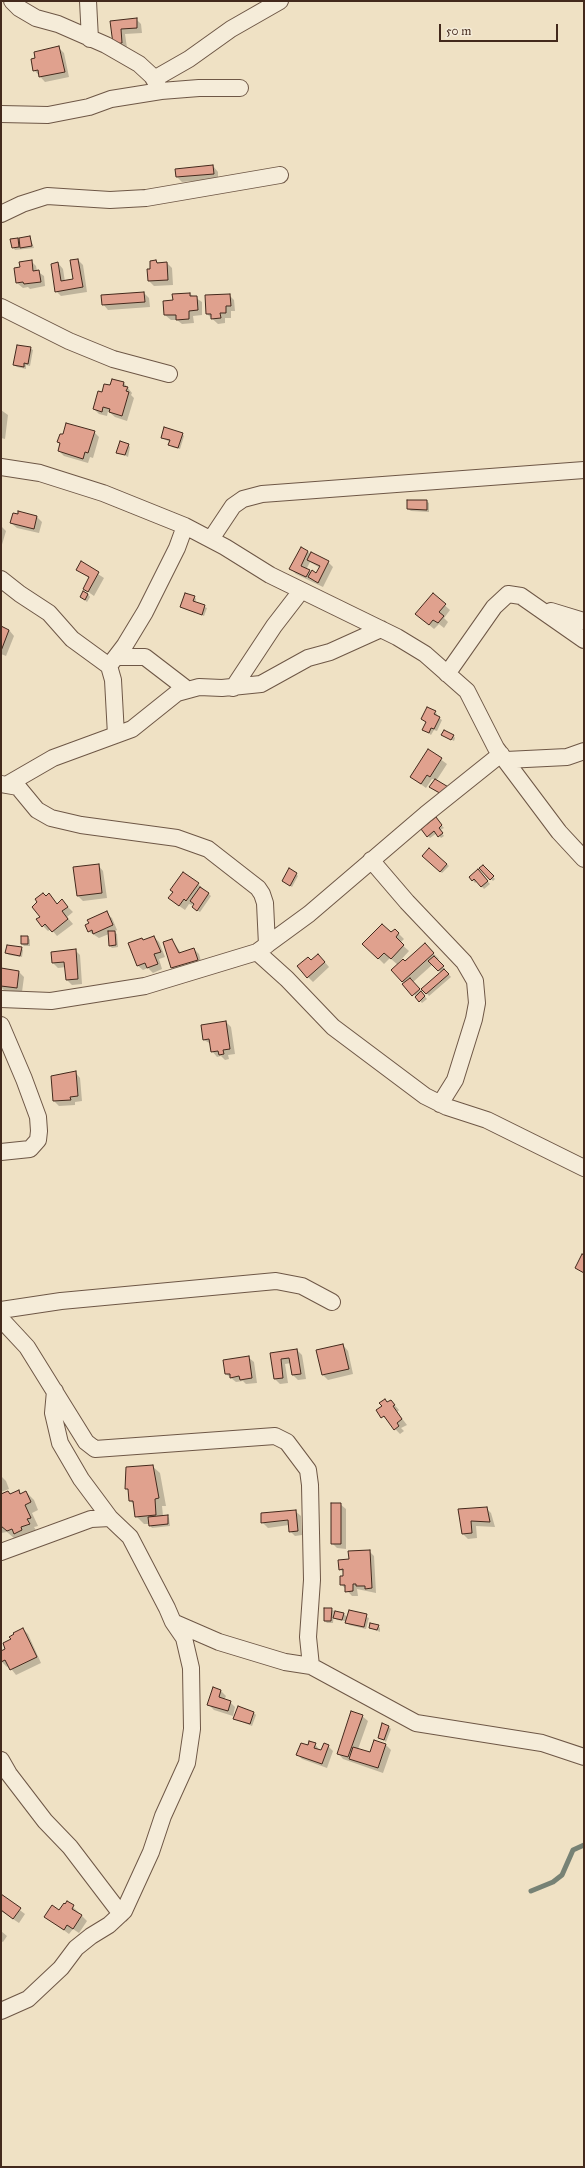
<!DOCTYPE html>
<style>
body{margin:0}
#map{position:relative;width:585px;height:2168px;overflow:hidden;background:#efe1c4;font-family:"IM FELL Great Primer",serif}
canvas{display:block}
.frame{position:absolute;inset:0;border:2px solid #43291c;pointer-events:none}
.scale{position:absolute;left:439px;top:24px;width:119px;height:18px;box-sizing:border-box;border:2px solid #43291c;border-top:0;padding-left:5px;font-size:12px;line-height:14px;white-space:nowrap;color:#43291c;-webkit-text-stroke:3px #f5ecd9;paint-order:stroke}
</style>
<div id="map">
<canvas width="585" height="2168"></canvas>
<div class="frame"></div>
<div class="scale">50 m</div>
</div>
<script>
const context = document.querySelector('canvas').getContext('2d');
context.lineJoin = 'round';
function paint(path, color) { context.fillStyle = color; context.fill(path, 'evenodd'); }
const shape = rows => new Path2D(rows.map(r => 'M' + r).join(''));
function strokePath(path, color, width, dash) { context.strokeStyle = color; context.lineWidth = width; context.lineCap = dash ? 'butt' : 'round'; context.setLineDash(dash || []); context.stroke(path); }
paint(shape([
 [136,19,141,24,142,33,125,34,127,48,119,49,112,22],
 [59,48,64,53,69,77,45,82,34,70],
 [213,166,218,172,218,179,182,182,177,177],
 [30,237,34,248,15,250,13,247,11,240],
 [78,260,83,265,87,292,61,296,56,291,58,263,63,269,65,282,74,280],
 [31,261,36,266,37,271,44,276,45,286,30,289,28,287,23,288,17,283,21,267],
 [151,262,167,263,172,268,173,285,154,286,149,281],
 [144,293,149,298,150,307,108,310,103,304],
 [190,294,202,302,202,315,193,316,194,323,182,324,177,320,171,320,165,315,174,301],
 [229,295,234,300,235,311,231,311,231,318,225,318,225,323,218,324,207,314,206,296],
 [30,348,33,350,30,366,26,365,26,369,17,367,14,365],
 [112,380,124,383,132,393,131,395,134,398,127,421,115,417,108,411,107,416,99,414,94,409,102,394,111,386],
 [1,410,8,415,5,439,1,438],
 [94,432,99,437,93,458,90,457,88,463,64,456,59,451,61,445,58,442],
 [182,434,184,436,180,449,172,447,170,444,170,442,162,438],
 [128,445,130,447,128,457,118,452],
 [426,501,429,503,429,512,411,511,408,509],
 [19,512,37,517,42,522,39,533,17,528,11,523],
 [1,526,6,531,1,548],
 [308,552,328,562,333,567,323,587,296,574,291,569],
 [310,562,320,568,317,574,306,570],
 [81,563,104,578,94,596,84,589,89,578,77,569],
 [88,594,90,597,87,602,81,597],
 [433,595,450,610,444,618,448,622,444,628,439,624,434,629,422,619],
 [194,597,196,599,195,603,207,608,204,616,181,607],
 [1,628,9,630,14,636,6,656,1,654],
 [435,712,437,714,436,716,442,720,437,731,434,730,431,735,423,729,426,722,422,719],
 [443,735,453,735,455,738,454,741],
 [428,750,447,764,436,781,447,798,433,789,435,780,432,779,426,788,411,777],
 [438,821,444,828,440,830,444,836,441,838,437,833,430,838,428,836],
 [430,849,449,866,442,873,423,856],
 [98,865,103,871,107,898,83,901,78,896],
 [483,866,495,879,493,881,480,868],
 [478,870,490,884,484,889,477,881,475,883,470,877],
 [296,874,298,876,292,887,283,881],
 [198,884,211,896,200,912,195,909,193,903,192,905,189,904,185,910,175,903],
 [62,901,73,912,67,917,73,924,57,936,51,929,48,931,43,926,41,917],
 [106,913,112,918,117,930,114,932,117,934,118,947,112,948,110,946,109,934,99,938,88,931],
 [395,930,404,939,400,943,409,951,398,963,399,964,405,962,425,945,439,959,437,960,451,977,429,996,423,989,441,973,433,964,413,982,427,999,422,1003,392,970,398,965,390,958,384,964,364,944,391,934],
 [22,937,28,937,30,940,30,946,24,946,22,944],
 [154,937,159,942,165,957,159,959,162,969,153,973,148,968,143,970,137,965,144,941],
 [172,940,181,953,194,949,199,954,202,965,177,973,172,968],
 [21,948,23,950,22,957,9,955,6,953],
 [75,950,80,955,82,984,72,985,67,980,66,967,58,968,53,963,52,953],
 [323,960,329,967,313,982,308,977,311,961],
 [1,969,19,972,24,977,22,992,4,990,1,987],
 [226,1022,231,1027,235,1054,228,1055,229,1059,225,1060,221,1056,217,1057,212,1051,211,1044,204,1040],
 [75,1072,80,1078,82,1101,75,1102,75,1105,59,1106,54,1101,63,1073],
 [343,1345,348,1351,353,1374,328,1380,323,1375,318,1351],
 [297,1350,302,1355,306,1379,298,1380,293,1375,291,1363,285,1364,288,1383,280,1384,275,1379,271,1354],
 [248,1357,254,1362,257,1383,246,1384,243,1381,236,1382,226,1374],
 [391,1401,399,1410,397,1412,407,1425,401,1428,404,1431,400,1434,377,1410],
 [152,1466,160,1473,166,1506,162,1506,163,1516,167,1516,169,1518,170,1526,152,1528,149,1524,144,1524,136,1516,135,1505,130,1501,129,1491,126,1488],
 [1,1476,6,1481,9,1489,1,1492],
 [19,1491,21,1494,26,1492,34,1500,38,1510,32,1513,38,1526,34,1527,37,1532,15,1539,7,1532,1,1533,1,1495,11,1495],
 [340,1504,346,1509,346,1549,337,1548,332,1543],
 [486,1508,491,1513,495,1527,476,1526,477,1538,468,1539,463,1534,459,1510],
 [295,1511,301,1516,302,1535,295,1536,290,1531,289,1525,268,1528,262,1522],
 [369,1551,374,1556,376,1593,357,1589,358,1596,352,1596,341,1584,344,1573,340,1569],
 [331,1609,334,1611,333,1623,327,1623,325,1621],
 [349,1611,369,1618,366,1629,349,1625,345,1621,337,1620,335,1618,336,1612,344,1614,348,1618],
 [378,1626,380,1628,380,1632,370,1628],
 [23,1629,28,1634,41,1663,16,1675,9,1666,7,1667,2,1662,1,1652,7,1649,12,1640],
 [221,1691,226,1696,224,1700,230,1702,235,1707,233,1716,214,1710,209,1705],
 [254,1713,256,1715,252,1726,235,1719],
 [362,1716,368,1721,358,1749,371,1753,386,1745,391,1750,383,1773,343,1759,338,1753],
 [388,1726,391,1729,386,1742,379,1737],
 [315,1744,320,1751,322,1752,328,1746,333,1751,327,1768,302,1759,297,1754],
 [1,1896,25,1914,19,1923,1,1911],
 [68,1902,87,1921,79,1933,73,1929,69,1934,46,1917,59,1912],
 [1,1931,7,1936,3,1942,1,1941]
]), '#0003');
strokePath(shape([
 [531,1891,553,1882,562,1875,573,1850,584,1845]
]), '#778275', 5);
const building = shape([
 [137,18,137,28,121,29,122,43,113,44,110,21,137,18],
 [59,46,65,72,39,77,38,70,33,71,31,59,35,58,34,52,59,46],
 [213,165,214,174,176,177,175,169,213,165],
 [30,236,32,246,20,248,19,238,30,236],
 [18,238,19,247,12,248,10,239,18,238],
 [78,259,83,287,55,292,51,264,58,262,61,281,73,279,70,260,78,259],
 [32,260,33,271,39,270,41,282,24,284,23,282,16,283,14,268,20,267,19,262,32,260],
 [156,260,157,263,167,262,168,280,148,281,147,269,150,269,150,261,156,260],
 [144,292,145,302,102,305,101,295,144,292],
 [190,293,190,296,197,296,198,310,189,311,189,319,176,320,176,315,164,315,163,301,173,300,172,294,190,293],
 [230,294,231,306,226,306,226,313,220,313,221,318,211,319,211,314,206,314,205,295,230,294],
 [17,345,31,347,28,364,24,363,24,367,13,365,17,345],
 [112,379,124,382,123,386,128,387,126,391,129,392,122,416,109,412,110,409,103,407,102,412,93,409,98,391,102,392,104,384,110,385,112,379],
 [66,423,95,431,88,453,85,452,83,459,58,451,60,443,57,442,60,434,63,434,66,423],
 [164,427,183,433,178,448,168,445,170,440,161,438,164,427],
 [120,441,129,444,125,455,116,453,120,441],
 [407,500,427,500,427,510,407,509,407,500],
 [18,511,37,516,34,529,10,523,13,513,18,514,18,511],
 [301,547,308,551,301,566,310,570,306,577,289,569,301,547],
 [311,552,329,561,318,583,308,577,312,570,316,573,320,566,307,560,311,552],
 [81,561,99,572,88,592,83,589,89,577,76,570,81,561],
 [83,591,88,594,85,600,80,597,83,591],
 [185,593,195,596,193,601,205,605,202,615,180,607,185,593],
 [433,593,446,604,439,612,444,616,438,623,433,620,429,625,415,614,433,593],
 [1,626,9,630,1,651,1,626],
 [427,707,436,711,434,714,440,717,434,729,431,728,429,733,422,730,426,722,421,719,427,707],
 [444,730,454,735,451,740,441,735,444,730],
 [428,749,442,758,430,777,427,775,421,784,410,777,428,749],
 [435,779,450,788,445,796,429,787,435,779],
 [436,817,442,825,439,828,443,833,438,837,434,831,427,837,421,829,436,817],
 [429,848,447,864,440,872,422,856,429,848],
 [99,864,102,893,77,896,73,867,99,864],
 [483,865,494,876,490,880,479,868,483,865],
 [289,868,297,873,290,886,282,881,289,868],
 [478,869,488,881,481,887,474,879,472,881,469,877,478,869],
 [183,872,199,883,186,901,184,899,179,906,168,898,173,892,170,890,183,872],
 [200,887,209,893,197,911,192,907,194,904,190,901,200,887],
 [43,893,46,896,49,893,57,904,62,899,68,907,62,911,68,919,52,932,45,924,42,927,36,919,40,917,32,907,37,902,35,899,43,893],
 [107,911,113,925,93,934,92,930,88,932,85,925,89,923,87,920,107,911],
 [382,924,391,932,395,929,399,933,396,937,404,945,391,959,384,953,378,959,362,944,382,924],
 [108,931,115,931,116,945,109,946,108,931],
 [21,936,28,936,28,944,21,944,21,936],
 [154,936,161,952,154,954,158,964,147,968,145,963,137,966,128,943,142,938,143,940,154,936],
 [172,939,179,953,194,948,198,960,171,968,163,942,172,939],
 [425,943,434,953,402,982,391,970,403,959,405,961,425,943],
 [7,945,22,947,20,956,5,953,7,945],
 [76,949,78,979,66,980,64,962,52,963,51,952,76,949],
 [318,954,325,962,307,978,297,966,308,957,311,960,318,954],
 [434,956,444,966,438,971,428,961,434,956],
 [1,968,19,971,17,988,1,986,1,968],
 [444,969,449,974,426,994,421,989,444,969],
 [410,978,420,989,412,996,402,984,410,978],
 [421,991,425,996,419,1002,415,997,421,991],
 [226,1021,230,1049,223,1050,224,1054,219,1055,218,1051,211,1052,209,1039,203,1040,201,1025,226,1021],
 [76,1071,78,1096,70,1097,71,1100,53,1101,51,1076,76,1071],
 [582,1254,584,1255,584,1273,575,1268,582,1254],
 [343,1344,349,1369,322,1375,316,1350,343,1344],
 [297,1349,301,1374,292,1375,289,1358,281,1359,283,1378,274,1379,270,1353,297,1349],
 [249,1356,252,1378,240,1380,239,1376,230,1378,230,1374,225,1374,223,1360,249,1356],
 [385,1399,387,1402,391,1400,395,1405,393,1406,402,1419,397,1423,399,1426,394,1430,384,1416,381,1418,376,1410,382,1406,379,1403,385,1399],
 [153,1465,159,1498,155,1499,156,1515,135,1517,133,1501,129,1501,128,1489,125,1489,126,1467,153,1465],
 [19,1490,20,1494,26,1491,31,1502,25,1505,31,1518,27,1519,30,1524,21,1527,22,1530,14,1534,12,1529,7,1531,1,1526,1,1494,8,1491,10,1494,19,1490],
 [331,1503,341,1503,341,1544,331,1544,331,1503],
 [487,1507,490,1522,471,1521,472,1533,462,1534,458,1509,487,1507],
 [296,1510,298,1531,289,1532,288,1520,261,1523,261,1513,296,1510],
 [168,1515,168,1524,149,1526,148,1517,168,1515],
 [370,1550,372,1588,365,1589,365,1586,356,1586,356,1584,353,1584,353,1591,345,1592,345,1585,340,1585,340,1576,343,1576,343,1569,339,1570,338,1560,349,1559,348,1551,370,1550],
 [324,1608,332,1608,331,1621,324,1621,324,1608],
 [349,1610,367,1614,364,1627,345,1623,349,1610],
 [335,1611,344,1613,342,1620,333,1618,335,1611],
 [370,1623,379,1625,377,1630,369,1628,370,1623],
 [23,1628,37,1657,10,1670,5,1660,1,1662,1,1651,5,1649,3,1643,11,1639,9,1637,14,1634,13,1633,23,1628],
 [213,1687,221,1690,219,1697,231,1701,228,1711,207,1705,213,1687],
 [238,1706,254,1712,250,1724,233,1719,238,1706],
 [351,1711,363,1715,348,1757,337,1754,351,1711],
 [382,1723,389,1726,384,1740,378,1738,382,1723],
 [374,1740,386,1744,378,1768,349,1759,353,1747,370,1752,374,1740],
 [309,1741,316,1743,314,1748,321,1750,324,1743,329,1745,322,1764,296,1755,301,1743,308,1745,309,1741],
 [1,1894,21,1908,13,1919,1,1910,1,1894],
 [67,1901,74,1905,72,1909,82,1915,73,1929,67,1925,64,1930,44,1917,52,1905,59,1910,64,1903,65,1904,67,1901]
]);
paint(building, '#e0a18e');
strokePath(building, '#43291c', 1);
const minor = shape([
 [12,1,19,8,36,18,58,24,106,45,139,64,152,76,161,91],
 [88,1,90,39],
 [154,79,189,59,231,29,280,1],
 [1,114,48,115,89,107,111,99,161,91,199,88,240,88],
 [1,214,22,204,47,196,110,200,146,198,280,175],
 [1,307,69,341,113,359,169,374],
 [1,467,40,473,103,493,185,526,225,547,270,575,397,637,425,654,467,691,496,748,559,832,584,859],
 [211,539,233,506,243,499,262,494,584,470],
 [1,579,20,594,49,613,72,639,109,666,113,680,116,735],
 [551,611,584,621],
 [116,657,145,657,188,690],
 [109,666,125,645,145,612,177,548,185,526],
 [447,674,494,607,508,594,521,596,584,640],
 [233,688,274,626,301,591],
 [506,760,567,757,584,751],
 [1,784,18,787,37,810,51,818,81,825,177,838,208,849,258,888,262,894,265,903,267,945],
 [8,784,53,758,132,729,177,693,199,687,222,688,261,684,308,658,330,652,381,629],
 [371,860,407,902,464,962,475,981,477,1003,474,1019,455,1080,440,1104],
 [257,952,287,979,333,1027,425,1096,447,1107,487,1120,584,1168],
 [1,999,51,1001,145,986,257,952,309,914,426,814,501,754],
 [1,1025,24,1079,38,1117,39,1131,38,1140,30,1149,1,1152],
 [1,1310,61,1301,276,1281,302,1286,332,1302],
 [1,1319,27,1347,86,1442,95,1449,275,1436,287,1442,308,1470,310,1485,312,1580,308,1637,311,1666],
 [55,1391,53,1413,60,1443,81,1479,110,1518],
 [1,1552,91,1519,110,1518,130,1537,167,1608,173,1622,219,1642,285,1662,311,1666,416,1723,542,1743,584,1757],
 [1,1760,9,1774,45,1821,70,1847,121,1914],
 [1,2011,28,1999,61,1968,76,1948,91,1936,109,1925,124,1911,151,1852,163,1816,187,1763,192,1729,191,1668,184,1638,173,1622]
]);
strokePath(minor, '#6e5746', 18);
strokePath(minor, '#f5ecd9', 16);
</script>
